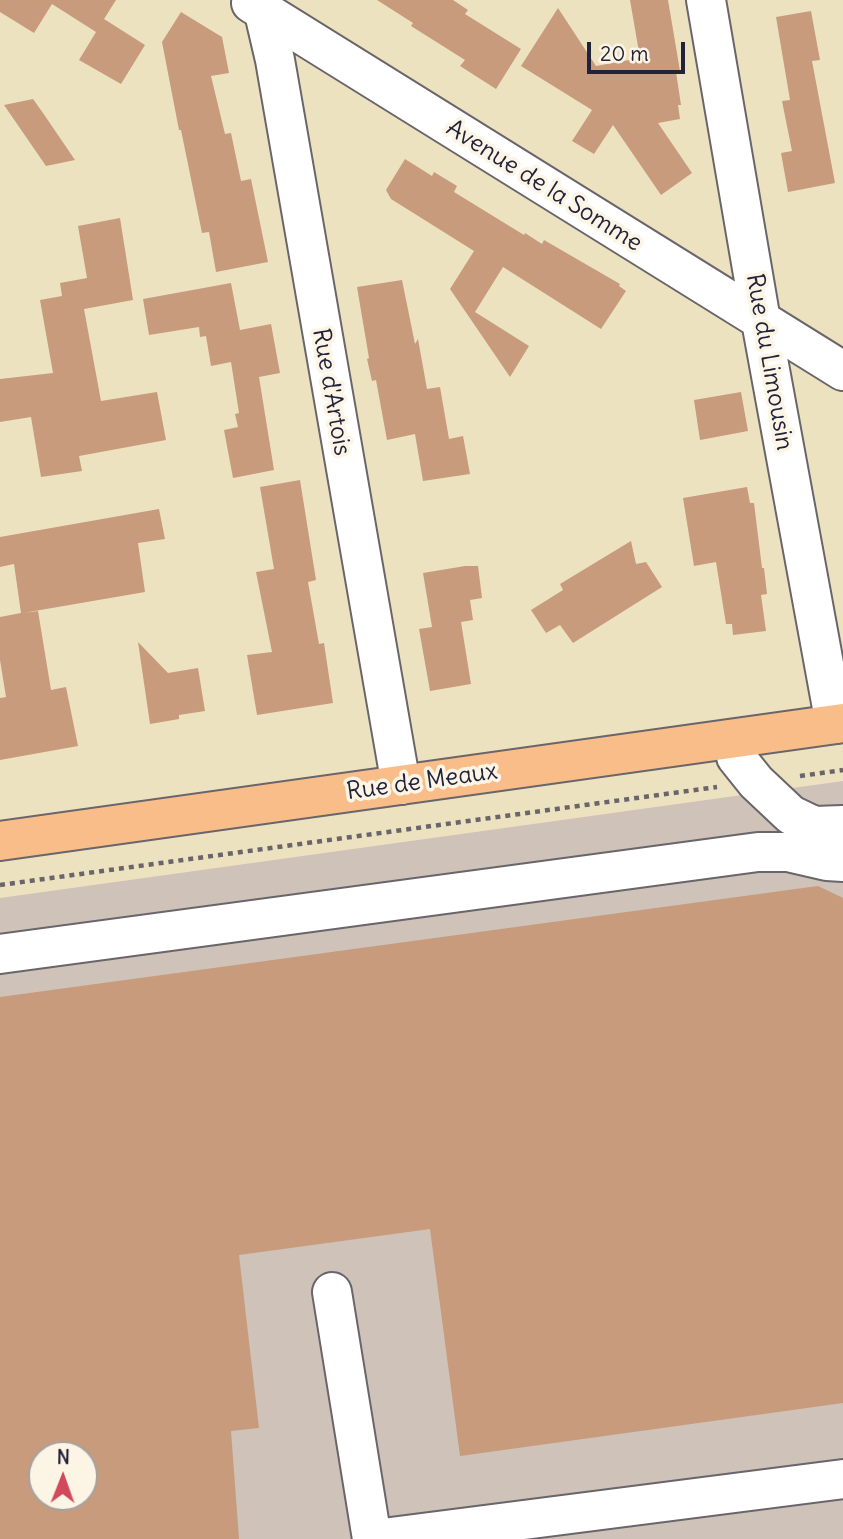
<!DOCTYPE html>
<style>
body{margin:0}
#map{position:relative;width:843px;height:1539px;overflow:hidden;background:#ede2c0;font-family:Delius,sans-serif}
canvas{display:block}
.north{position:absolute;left:28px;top:1441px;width:70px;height:70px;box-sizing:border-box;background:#fcf5e5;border:2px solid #a5a1a1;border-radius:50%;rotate:1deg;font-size:19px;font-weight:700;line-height:28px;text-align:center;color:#22223b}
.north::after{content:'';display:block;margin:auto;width:24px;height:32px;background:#d1495b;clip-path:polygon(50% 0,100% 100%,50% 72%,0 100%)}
.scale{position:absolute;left:587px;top:42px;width:98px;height:32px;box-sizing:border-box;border:4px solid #22223b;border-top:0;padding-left:9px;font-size:21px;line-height:24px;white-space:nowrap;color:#22223b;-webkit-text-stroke:5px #fcf5e5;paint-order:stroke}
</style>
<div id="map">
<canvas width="843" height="1539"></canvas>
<div class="north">N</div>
<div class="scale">20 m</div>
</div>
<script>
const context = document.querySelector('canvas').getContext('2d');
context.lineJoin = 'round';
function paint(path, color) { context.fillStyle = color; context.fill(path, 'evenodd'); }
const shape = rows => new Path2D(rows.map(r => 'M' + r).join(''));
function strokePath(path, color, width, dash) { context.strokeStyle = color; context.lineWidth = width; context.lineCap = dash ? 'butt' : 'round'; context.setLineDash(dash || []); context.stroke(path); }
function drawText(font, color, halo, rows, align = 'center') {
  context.font = font + ' Delius,sans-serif'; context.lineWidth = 7; context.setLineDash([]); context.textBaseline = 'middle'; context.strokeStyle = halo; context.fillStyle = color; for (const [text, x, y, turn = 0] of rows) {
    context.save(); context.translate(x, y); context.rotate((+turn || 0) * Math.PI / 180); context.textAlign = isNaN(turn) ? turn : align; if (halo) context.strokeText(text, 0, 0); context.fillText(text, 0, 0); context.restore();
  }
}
paint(shape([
 [843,781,843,1539,0,1539,0,898],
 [42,1455,84,1455,84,1497,42,1497]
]), '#cec2b9');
paint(shape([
 [0,0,116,0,104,19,145,45,121,84,79,60,96,32,52,4,34,33,0,12],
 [377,0,453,0,468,10,465,14,521,49,496,89,460,66,465,60,411,26,413,23],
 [630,0,668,0,680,71,676,72,681,105,678,105,680,119,658,123,692,173,661,195,613,125,594,154,572,141,592,110,521,66,558,8,596,66,640,58],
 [811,11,820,60,812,61,835,183,788,192,781,153,792,151,782,101,790,100,776,17],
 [181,12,222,37,229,73,211,76,225,134,231,133,241,181,251,179,268,262,216,272,209,232,202,233,181,130,179,130,162,42],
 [33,99,43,113,75,160,46,166,4,105],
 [405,159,432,176,434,172,457,186,454,192,524,235,525,233,542,244,544,240,620,284,619,286,626,291,601,329,503,267,475,312,529,346,510,377,450,289,474,251,391,199,386,190],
 [120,218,133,300,84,309,101,401,157,392,166,440,79,456,82,471,41,477,31,417,0,422,0,379,53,373,40,300,62,296,60,283,87,278,78,226],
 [402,280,415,344,418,339,427,389,440,387,449,439,463,436,470,474,423,481,415,434,387,440,376,380,372,381,367,359,369,358,357,287],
 [231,283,240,330,271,324,280,373,259,377,274,470,233,478,224,430,238,427,235,414,239,413,231,362,211,366,206,336,200,337,199,327,149,335,143,299],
 [741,392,748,431,700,440,694,400],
 [300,480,316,580,308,582,319,644,324,643,333,703,257,715,247,655,272,652,256,572,274,569,260,487],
 [747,487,750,503,754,503,762,568,764,568,767,594,761,595,766,631,733,635,732,624,726,624,716,562,694,566,683,498],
 [159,509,165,539,138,543,145,592,23,613,38,611,51,690,66,687,78,746,0,760,0,698,6,697,0,660,0,617,21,613,14,564,0,567,0,537],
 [631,541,636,564,646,562,662,587,573,643,560,625,546,633,531,610,563,590,560,584],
 [465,566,478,566,482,598,470,600,473,620,461,622,471,684,430,691,419,629,432,627,423,573],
 [138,642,168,673,198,668,205,711,179,715,179,719,150,724],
 [818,886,843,898,843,1403,460,1456,430,1229,239,1255,259,1428,231,1431,239,1539,0,1539,0,997],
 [42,1455,84,1455,84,1497,42,1497]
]), '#c79b7c');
const minor = shape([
 [261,0,275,60,401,785],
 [706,0,761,321,835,724],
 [251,3,843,371],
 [734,739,736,757,756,782,791,815,814,826,843,825],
 [0,954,758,852,788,852,827,861,843,862],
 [332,1292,372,1539],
 [375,1539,843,1479]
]);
const major = shape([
 [0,841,843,723]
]);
strokePath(minor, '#69656a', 42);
strokePath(major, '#69656a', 42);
strokePath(shape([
 [800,776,843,770],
 [0,885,717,787]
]), '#69656a', 4.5, [5, 5]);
strokePath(minor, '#fff', 38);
strokePath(major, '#f8bd88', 38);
drawText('24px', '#22223b', '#fcf5e5', [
 ["Avenue de la Somme",544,186,32],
 ["Rue du Limousin",769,362,80],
 ["Rue d'Artois",331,392,80],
 ["Rue de Meaux",422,782,-8]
]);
</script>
